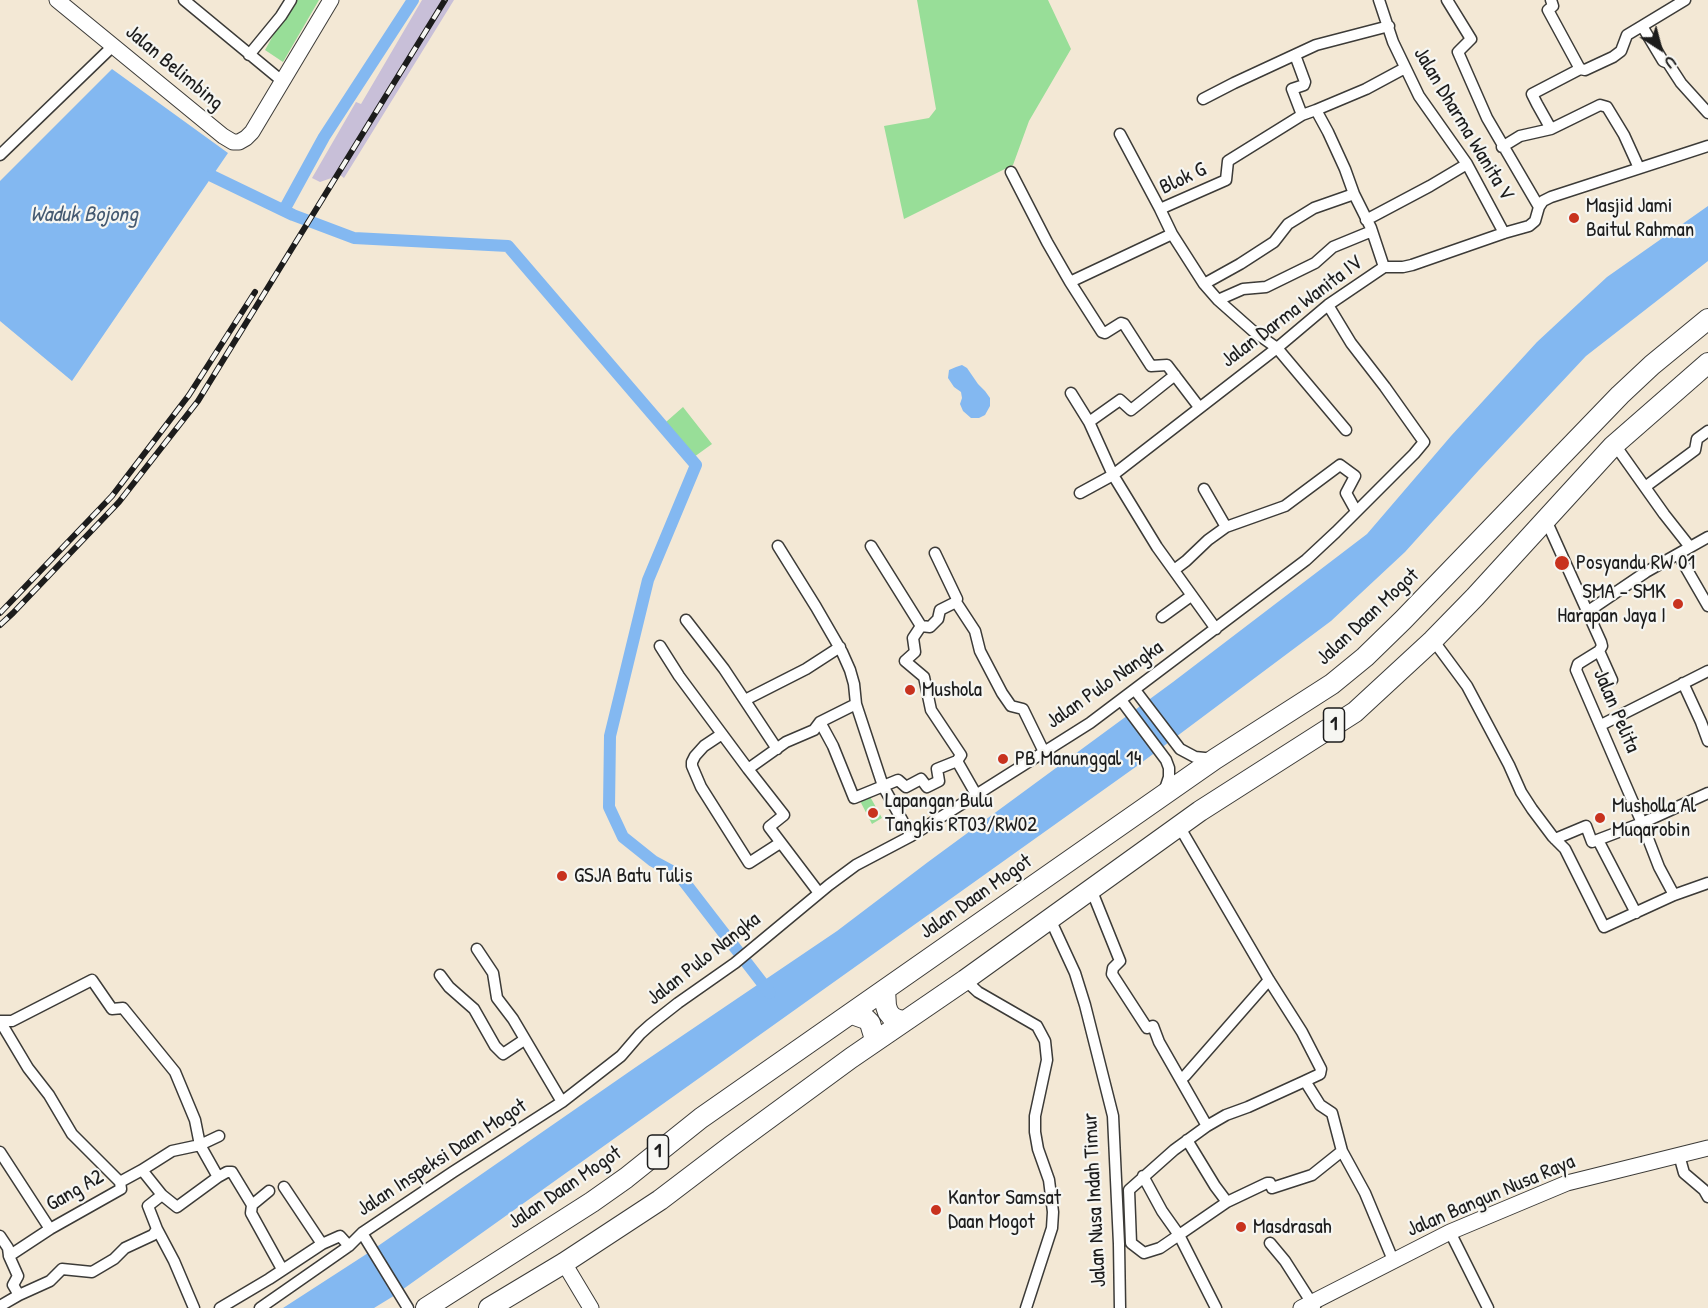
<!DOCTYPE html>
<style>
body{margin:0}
#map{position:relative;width:1708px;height:1308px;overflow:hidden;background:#f3e8d5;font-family:"Patrick Hand",sans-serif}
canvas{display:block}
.north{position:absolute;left:1630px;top:18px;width:60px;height:60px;-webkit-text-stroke:4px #f6f6f2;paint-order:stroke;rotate:144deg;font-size:16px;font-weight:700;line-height:24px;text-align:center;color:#1c1c1c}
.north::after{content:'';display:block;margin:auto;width:21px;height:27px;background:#1c1c1c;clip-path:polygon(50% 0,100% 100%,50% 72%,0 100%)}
</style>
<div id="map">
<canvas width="1708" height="1308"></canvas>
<div class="north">U</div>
</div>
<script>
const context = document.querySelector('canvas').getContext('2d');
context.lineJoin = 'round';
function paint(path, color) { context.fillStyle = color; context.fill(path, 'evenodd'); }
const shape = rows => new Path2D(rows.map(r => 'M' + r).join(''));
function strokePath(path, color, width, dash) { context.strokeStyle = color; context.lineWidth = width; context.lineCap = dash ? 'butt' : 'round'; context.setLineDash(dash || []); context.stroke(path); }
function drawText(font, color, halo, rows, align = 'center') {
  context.font = font + ' "Patrick Hand",sans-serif'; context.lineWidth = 4.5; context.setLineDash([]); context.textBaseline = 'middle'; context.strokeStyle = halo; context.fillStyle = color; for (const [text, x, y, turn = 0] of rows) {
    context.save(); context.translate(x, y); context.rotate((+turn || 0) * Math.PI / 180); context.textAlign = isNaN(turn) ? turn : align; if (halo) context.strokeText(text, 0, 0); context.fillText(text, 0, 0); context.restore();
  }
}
paint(shape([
 [422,0,454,0,344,178,340,175,320,182,312,178,356,102,361,104]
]), '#c8bfd8');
paint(shape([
 [293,0,319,0,283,62,265,50],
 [917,0,1048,0,1071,49,1029,121,1013,165,904,219,884,126,929,118,936,109],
 [683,407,712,444,694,457,666,422],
 [868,793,882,818,872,824,859,799]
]), '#98de98');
paint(shape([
 [112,69,228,153,72,381,0,321,0,181],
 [1708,206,1708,261,1586,356,1479,470,1405,552,1331,621,1137,766,392,1297,374,1308,283,1308,365,1255,636,1067,837,931,928,862,1173,682,1367,534,1451,436,1537,342,1607,277],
 [962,365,967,368,978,384,985,391,990,398,990,406,985,415,979,418,971,418,963,411,960,404,962,398,961,392,954,387,948,378,949,370,956,367]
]), '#83b8f1');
strokePath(shape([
 [212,176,293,215,354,238,508,246,696,465,648,580,610,736,609,807,623,837,653,861,679,875,770,993],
 [284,210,324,137,413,0]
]), '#83b8f1', 12);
const street = shape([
 [184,0,282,81],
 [1379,0,1393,42,1419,96,1467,164,1504,233],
 [1447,0,1471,39,1458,52,1487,118,1539,207],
 [1551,0,1553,6,1548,10,1580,69,1585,70,1613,57,1621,51,1627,35,1642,26],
 [1685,0,1642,26,1663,61,1668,63,1681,83,1708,113],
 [249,55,281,16,291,0],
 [1295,55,1305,82,1304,85,1292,89,1302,115,1316,110,1328,132,1345,169,1354,194,1371,228,1384,267],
 [1580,69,1532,94,1537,104,1551,129,1600,105,1607,107,1624,135,1639,168],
 [1203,99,1234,83,1316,45,1389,26],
 [1316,110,1366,89,1405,68],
 [1302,115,1228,161,1226,180,1160,209,1172,234,1204,284,1218,300,1253,331,1277,348,1346,430],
 [1120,134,1160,209],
 [1502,147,1520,136,1551,129],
 [0,155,114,45],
 [1011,172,1047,242,1070,282,1102,332,1105,333,1121,323,1124,324,1151,366,1167,365,1199,407],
 [1366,220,1430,186,1467,164],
 [1070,282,1172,234],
 [1204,284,1240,264,1274,242,1288,224,1314,208,1354,194],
 [1218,300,1243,289,1266,287,1315,263,1333,247,1372,231],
 [1071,393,1089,422,1113,475,1157,547,1216,629],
 [1089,422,1120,400,1131,410,1175,375],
 [1613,446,1620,452,1664,514,1690,547],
 [1645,487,1695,450,1697,439,1708,431],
 [1204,489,1226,527],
 [1080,493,1113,475,1277,348,1328,305,1384,267,1403,267,1412,265,1504,233,1529,226,1535,221,1539,207,1543,201,1551,197,1708,146],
 [1546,520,1601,642,1602,646,1599,651,1578,664,1576,670,1642,823,1659,867,1674,895],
 [778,546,816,607,842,652,850,670,854,684,856,704,883,786,911,836],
 [871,546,921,626],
 [935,553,957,599,956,602],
 [1678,554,1708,606],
 [1174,570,1186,561,1208,540,1226,527,1285,506,1340,465,1355,476,1346,493,1356,511],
 [1587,612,1646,572,1708,537],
 [1162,617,1191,596],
 [686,620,724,669,777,749],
 [1433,640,1467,686,1509,765,1521,792,1532,809,1553,837,1565,849,1604,927,1674,895,1708,883],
 [660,646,679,676,748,769],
 [1599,651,1612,680],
 [1683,683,1701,722,1708,741],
 [1135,690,1180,749,1195,757,1214,759],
 [745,700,806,669,840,647],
 [1121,700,1166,760,1169,768,1169,777,1164,792],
 [820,722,833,746,854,798,898,780,906,787,921,779,927,787,939,781,937,769,957,761,977,796],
 [1601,725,1708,671],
 [722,734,704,746,695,756,692,762,692,766,701,787,749,863,780,843],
 [957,761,961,755,931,710,924,677,905,661,915,652,913,638,921,626,930,627,938,619,940,610,956,602,975,631,980,651,1002,693,1011,706,1023,709,1044,752],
 [1179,826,1269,980,1302,1032,1321,1069,1320,1074,1305,1081,1320,1105,1332,1113,1342,1151,1365,1193,1393,1260],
 [1555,839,1586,826,1592,842,1642,823,1708,793],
 [1598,840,1636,913],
 [1091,889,1120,961,1113,968,1112,974,1147,1028,1153,1026,1159,1042,1207,1126],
 [819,893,769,827,784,815,748,769,786,742,814,730,820,722,856,704],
 [1050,919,1075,973,1085,1005,1113,1116,1119,1244,1120,1308],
 [477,949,493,973,497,998,513,1019,562,1102],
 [440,975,449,987,474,1009,495,1046,503,1054,524,1040],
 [965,980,978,992,1037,1026,1045,1041,1047,1060,1035,1116,1035,1132,1038,1149,1049,1180,1053,1212,1052,1228,1026,1308],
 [0,1021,12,1021,92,980,112,1009,123,1008,175,1072,195,1120,200,1145,218,1177],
 [0,1021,28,1068,49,1095,72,1134,120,1182],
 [1180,1078,1185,1076,1269,980],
 [1187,1140,1215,1186,1227,1202,1267,1183,1270,1183,1272,1188,1312,1175,1342,1151],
 [0,1152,50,1229],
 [1679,1155,1684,1173,1704,1190,1708,1197],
 [142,1170,172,1151,200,1145,219,1136],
 [1143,1176,1162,1211,1179,1235,1227,1202],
 [284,1187,322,1244],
 [252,1205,269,1191],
 [157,1229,174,1261,194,1308],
 [1450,1232,1488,1308],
 [362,1233,408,1308],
 [0,1236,8,1248,9,1256],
 [1270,1243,1285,1261,1315,1308],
 [19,1295,50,1281,62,1269,92,1272,114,1259,125,1248,153,1235,157,1229,148,1206,162,1195],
 [0,1306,19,1295,13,1285,18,1276,9,1256,50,1229,121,1189,120,1182,142,1170,162,1195,177,1207,218,1177,227,1172,232,1172,252,1205,251,1213,282,1269],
 [220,1308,269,1279,322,1244,340,1236,349,1246],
 [260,1308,349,1246,362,1233,453,1172,562,1102,621,1056,640,1034,650,1025,678,1003,735,963,829,885,856,865,911,836,1090,723,1306,560,1336,532,1414,454,1424,442,1385,387,1351,343,1328,305],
 [1216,1308,1179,1235,1160,1248,1144,1253,1131,1243,1129,1190,1174,1150,1207,1126,1226,1115,1248,1107,1305,1081]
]);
const secondary = shape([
 [57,0,223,136,233,142,239,142,246,138,252,132,331,0],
 [564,1263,591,1308],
 [1301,1308,1450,1232,1567,1183,1708,1148]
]);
const highway = shape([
 [885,990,886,1006,888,1012,892,1017,898,1020,905,1021],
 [852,1014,866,1019,870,1023,874,1036,873,1043],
 [426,1308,592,1202,626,1178,701,1118,1215,759,1332,684,1365,657,1403,620,1620,395,1652,365,1708,319],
 [489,1308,564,1263,660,1200,731,1146,851,1058,965,980,1200,811,1355,712,1433,640,1475,597,1613,446,1708,363]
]);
strokePath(street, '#3c3b38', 13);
strokePath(secondary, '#3c3b38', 17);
strokePath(highway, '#3c3b38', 22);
strokePath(street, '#fff', 10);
strokePath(secondary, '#fff', 15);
strokePath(highway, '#fff', 20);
const rail = shape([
 [0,613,112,496,189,395,255,292],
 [0,625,13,613,119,502,198,401,445,0]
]);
strokePath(rail, '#1c1c1c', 6);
strokePath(rail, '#f6f6f2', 4, [11]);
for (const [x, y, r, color] of [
 [1574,218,6,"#c8321e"],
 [1562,563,8,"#c8321e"],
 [1678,604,6,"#c8321e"],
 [910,690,6,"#c8321e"],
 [1003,759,6,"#c8321e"],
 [873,813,6,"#c8321e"],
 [1600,818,6,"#c8321e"],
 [562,876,6,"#c8321e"],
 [936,1210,6,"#c8321e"],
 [1241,1227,6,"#c8321e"]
]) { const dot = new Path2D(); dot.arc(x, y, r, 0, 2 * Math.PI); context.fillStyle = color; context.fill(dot); strokePath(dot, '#f6f6f2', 2); }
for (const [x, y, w] of [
 [1334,725,21],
 [658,1152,21]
]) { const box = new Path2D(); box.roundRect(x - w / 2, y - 17, w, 34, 4.5); context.fillStyle = '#f6f6f2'; context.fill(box); strokePath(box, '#1c1c1c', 1.5); }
drawText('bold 20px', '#1c1c1c', null, [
 ["1",1334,725],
 ["1",658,1152]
]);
drawText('21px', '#1c1c1c', '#f6f6f2', [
 ["Jalan Belimbing",174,68,40],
 ["Jalan Dharma Wanita V",1463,124,59],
 ["Blok G",1183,179,-25],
 ["Jalan Darma Wanita IV",1292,312,-37],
 ["Jalan Daan Mogot",1368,617,-43],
 ["Jalan Pulo Nangka",1105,685,-35],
 ["Jalan Pelita",1616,711,67],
 ["Jalan Daan Mogot",976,897,-35],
 ["Jalan Pulo Nangka",704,959,-38],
 ["Jalan Inspeksi Daan Mogot",442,1158,-33],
 ["Jalan Daan Mogot",565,1188,-34],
 ["Gang A2",75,1191,-30],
 ["Jalan Bangun Nusa Raya",1491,1196,-23],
 ["Jalan Nusa Indah Timur",1095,1200,-93]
]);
drawText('21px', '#1c1c1c', '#f6f6f2', [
 ["Masjid Jami",1586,206],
 ["Baitul Rahman",1586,230],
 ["Posyandu RW 01",1576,563],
 ["SMA - SMK",1666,592,"right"],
 ["Harapan Jaya I",1666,616,"right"],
 ["Mushola",922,690],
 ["PB Manunggal 14",1015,759],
 ["Lapangan Bulu",885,801],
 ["Tangkis RT03/RW02",885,825],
 ["Musholla Al",1612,806],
 ["Muqarobin",1612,830],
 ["GSJA Batu Tulis",574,876],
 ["Kantor Samsat",948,1198],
 ["Daan Mogot",948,1222],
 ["Masdrasah",1253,1227]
], 'left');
drawText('italic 22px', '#455a71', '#f6f6f2', [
 ["Waduk Bojong",84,215]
]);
</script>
